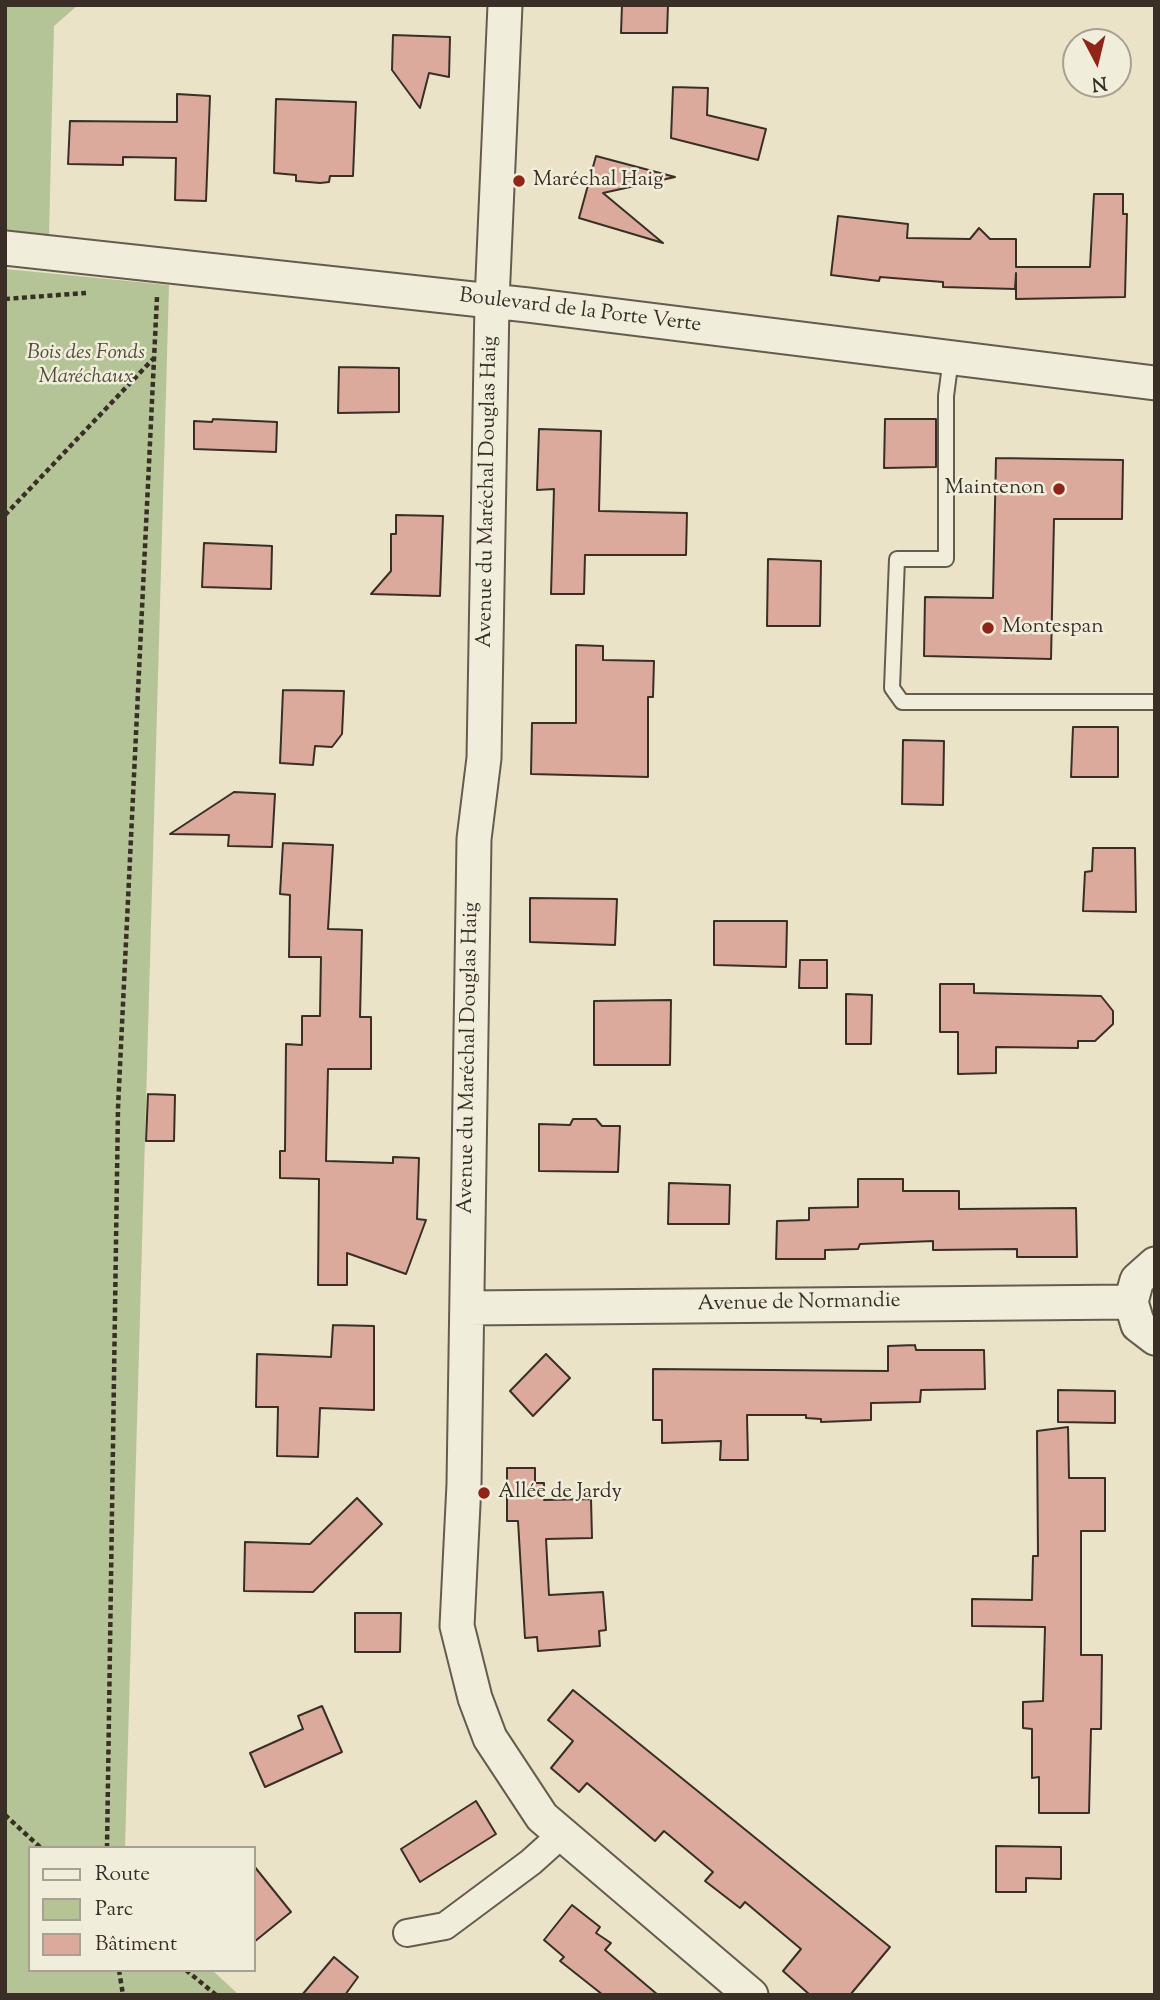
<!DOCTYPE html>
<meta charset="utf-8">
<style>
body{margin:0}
#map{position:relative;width:1160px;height:2000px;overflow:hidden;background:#eae3c7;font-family:"Sorts Mill Goudy",serif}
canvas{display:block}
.frame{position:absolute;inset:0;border:7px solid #392f27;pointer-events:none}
.legend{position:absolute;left:28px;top:1846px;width:228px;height:126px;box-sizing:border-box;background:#f1eddb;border:2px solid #a7a193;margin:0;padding:9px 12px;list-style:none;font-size:21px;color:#392f27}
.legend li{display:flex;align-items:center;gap:14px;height:35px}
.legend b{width:35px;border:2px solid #a7a193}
.north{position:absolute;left:1062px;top:28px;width:70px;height:70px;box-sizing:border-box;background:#f1eddb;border:2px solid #a7a193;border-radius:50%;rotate:173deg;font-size:19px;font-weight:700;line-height:28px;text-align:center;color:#392f27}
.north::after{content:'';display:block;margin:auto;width:24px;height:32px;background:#8f2418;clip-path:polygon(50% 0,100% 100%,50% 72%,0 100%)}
</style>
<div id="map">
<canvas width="1160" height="2000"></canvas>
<div class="frame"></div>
<ul class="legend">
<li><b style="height:9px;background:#f1eddb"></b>Route</li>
<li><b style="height:19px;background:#b4c497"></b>Parc</li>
<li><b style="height:19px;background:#dcaa9c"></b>Bâtiment</li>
</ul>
<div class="north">N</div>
</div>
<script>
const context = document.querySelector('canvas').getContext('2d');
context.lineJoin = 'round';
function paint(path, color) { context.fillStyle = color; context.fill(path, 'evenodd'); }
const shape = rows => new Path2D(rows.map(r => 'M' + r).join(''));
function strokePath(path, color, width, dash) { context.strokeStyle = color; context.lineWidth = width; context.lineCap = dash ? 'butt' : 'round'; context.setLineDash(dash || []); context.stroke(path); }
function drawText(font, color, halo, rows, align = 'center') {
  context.font = font + ' "Sorts Mill Goudy",serif'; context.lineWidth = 5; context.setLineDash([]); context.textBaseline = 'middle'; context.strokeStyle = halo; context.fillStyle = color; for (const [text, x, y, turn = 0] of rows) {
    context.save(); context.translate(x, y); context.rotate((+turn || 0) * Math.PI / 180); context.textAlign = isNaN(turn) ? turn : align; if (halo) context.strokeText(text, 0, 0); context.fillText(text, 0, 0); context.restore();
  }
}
paint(shape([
 [5,5,78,5,54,26,49,235,5,230],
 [5,269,169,285,125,1848,30,1848,30,1970,212,1970,239,1995,5,1995]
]), '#b4c497');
const building = shape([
 [622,5,668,5,667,33,621,33,622,5],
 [393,35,450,37,449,77,429,73,420,108,392,70,393,35],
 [673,87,708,88,707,115,766,129,758,160,671,138,673,87],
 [177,94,210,96,206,201,175,200,176,158,123,157,123,165,68,164,70,121,177,122,177,94],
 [276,99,356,102,353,176,330,176,329,182,320,183,296,181,296,175,274,173,276,99],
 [596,156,675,177,603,193,663,243,579,218,596,156],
 [1094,194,1123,194,1123,214,1127,214,1125,297,1016,299,1016,273,1015,289,943,287,943,282,880,277,879,281,831,275,838,216,908,224,907,238,970,239,979,228,990,239,1016,239,1016,267,1090,267,1094,194],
 [339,367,399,368,399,412,338,413,339,367],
 [213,419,277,422,276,452,194,449,194,421,212,422,213,419],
 [885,419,936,419,936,467,884,468,885,419],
 [539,429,601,431,599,511,687,513,686,555,585,555,584,594,551,594,554,489,537,490,539,429],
 [996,458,1123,460,1122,519,1054,519,1051,659,924,656,925,597,993,598,996,458],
 [396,515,443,516,440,596,371,594,391,571,391,534,396,534,396,515],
 [204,543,272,546,271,589,202,587,204,543],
 [768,559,821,561,820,626,767,626,768,559],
 [576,645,603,646,603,660,654,661,653,697,648,697,648,777,531,774,532,723,576,723,576,645],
 [283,690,344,691,342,734,332,747,315,746,313,765,280,763,283,690],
 [1073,727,1118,727,1118,777,1071,777,1073,727],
 [903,740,944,741,943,805,902,804,903,740],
 [234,792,275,794,272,847,228,846,229,835,170,834,234,792],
 [283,843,333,845,328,929,362,930,360,1017,371,1017,371,1069,328,1069,326,1161,393,1163,393,1157,419,1158,417,1219,426,1220,406,1274,347,1253,347,1285,318,1285,319,1179,280,1178,280,1151,285,1151,286,1044,302,1045,302,1016,320,1016,321,957,289,957,290,895,280,894,283,843],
 [1093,848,1135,848,1136,912,1083,911,1085,872,1092,871,1093,848],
 [530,898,617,899,615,945,530,942,530,898],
 [714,921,787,921,786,967,714,965,714,921],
 [800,960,827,960,827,988,799,988,800,960],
 [940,984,974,984,974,993,1101,996,1113,1011,1113,1024,1095,1041,1078,1041,1078,1048,996,1047,996,1073,958,1074,958,1032,940,1032,940,984],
 [846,994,872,995,871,1044,846,1044,846,994],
 [671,1000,670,1065,594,1065,594,1001,671,1000],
 [148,1094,175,1095,174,1141,146,1141,148,1094],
 [573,1119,596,1119,602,1126,620,1126,618,1172,539,1171,539,1124,570,1125,573,1119],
 [858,1179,903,1179,903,1191,959,1191,959,1209,1076,1208,1077,1257,1017,1257,1017,1249,933,1250,933,1241,860,1244,858,1249,825,1250,825,1259,776,1259,777,1221,809,1220,809,1208,858,1207,858,1179],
 [669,1183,730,1185,729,1224,668,1224,669,1183],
 [333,1325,374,1326,374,1410,320,1408,318,1457,277,1456,278,1407,256,1407,257,1354,331,1357,333,1325],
 [915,1345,916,1350,984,1350,985,1389,921,1390,920,1402,871,1403,871,1420,821,1422,821,1419,806,1418,806,1415,747,1415,748,1460,720,1460,721,1441,662,1443,662,1420,653,1420,653,1369,888,1371,888,1346,915,1345],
 [546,1354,570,1378,533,1416,510,1391,546,1354],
 [1058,1390,1115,1391,1115,1423,1058,1422,1058,1390],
 [1068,1427,1069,1478,1105,1478,1105,1531,1081,1531,1081,1655,1102,1655,1101,1729,1091,1729,1089,1813,1039,1813,1039,1777,1032,1778,1032,1729,1023,1728,1023,1702,1043,1701,1045,1627,972,1626,972,1599,1032,1600,1033,1556,1038,1556,1037,1431,1068,1427],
 [507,1468,535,1468,535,1483,544,1483,544,1500,591,1499,592,1538,546,1539,549,1595,603,1592,606,1630,599,1631,600,1646,538,1651,537,1637,525,1638,518,1521,507,1521,507,1468],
 [357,1498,382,1524,313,1592,244,1591,245,1542,310,1544,357,1498],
 [355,1613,401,1613,400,1652,355,1652,355,1613],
 [573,1690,890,1947,850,1995,810,1995,783,1971,801,1949,745,1902,740,1908,705,1881,713,1872,664,1831,655,1841,587,1783,579,1792,551,1768,573,1741,548,1720,573,1690],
 [322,1706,342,1752,265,1787,250,1753,303,1729,298,1716,322,1706],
 [476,1801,496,1834,420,1882,401,1849,476,1801],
 [996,1846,1061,1847,1061,1879,1026,1878,1026,1892,996,1892,996,1846],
 [254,1866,291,1912,254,1942,254,1866],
 [572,1905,600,1927,596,1933,611,1943,605,1950,658,1995,603,1995,560,1961,564,1957,544,1940,572,1905],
 [334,1957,358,1977,345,1995,302,1995,334,1957]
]);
paint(building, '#dcaa9c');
strokePath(building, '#392f27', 2);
const service = shape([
 [951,358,946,396,946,559,897,559,892,688,902,702,1155,702]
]);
const minor = shape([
 [407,1933,445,1926,531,1862,561,1835]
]);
const tertiary = shape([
 [505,5,492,301,484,758,474,839,464,1484,457,1626,475,1698,490,1738,542,1817,751,1995],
 [5,248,528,305,1155,383],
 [1155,1264,1137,1280,1131,1302,1138,1325,1155,1338],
 [467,1308,1131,1302]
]);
strokePath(service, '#655c4f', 18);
strokePath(minor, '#655c4f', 30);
strokePath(tertiary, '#655c4f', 37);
strokePath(shape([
 [5,299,86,293],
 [5,515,154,358],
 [5,1815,41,1848],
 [107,1848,118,1108,157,297],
 [119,1970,123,1995],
 [186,1970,216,1995]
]), '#392f27', 4.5, [5, 3.5]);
strokePath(service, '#f1eddb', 14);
strokePath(minor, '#f1eddb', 26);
strokePath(tertiary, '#f1eddb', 33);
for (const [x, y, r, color] of [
 [519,181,7,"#8f2418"],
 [1059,489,7,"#8f2418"],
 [988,628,7,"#8f2418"],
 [484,1493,7,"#8f2418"]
]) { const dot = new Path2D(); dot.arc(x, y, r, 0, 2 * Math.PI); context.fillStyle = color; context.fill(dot); strokePath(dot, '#f1eddb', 2.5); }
drawText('21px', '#392f27', '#f1eddb', [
 ["Maréchal Haig",533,181],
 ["Maintenon",1045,489,"right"],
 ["Montespan",1002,628],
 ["Allée de Jardy",498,1493]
], 'left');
drawText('21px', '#392f27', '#f1eddb', [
 ["Boulevard de la Porte Verte",580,312,7],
 ["Avenue du Maréchal Douglas Haig",489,492,-89],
 ["Avenue du Maréchal Douglas Haig",470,1058,-89],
 ["Avenue de Normandie",799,1304,-1]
]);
drawText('italic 21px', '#524d3d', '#f1eddb', [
 ["Bois des Fonds",86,354],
 ["Maréchaux",86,378]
]);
</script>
